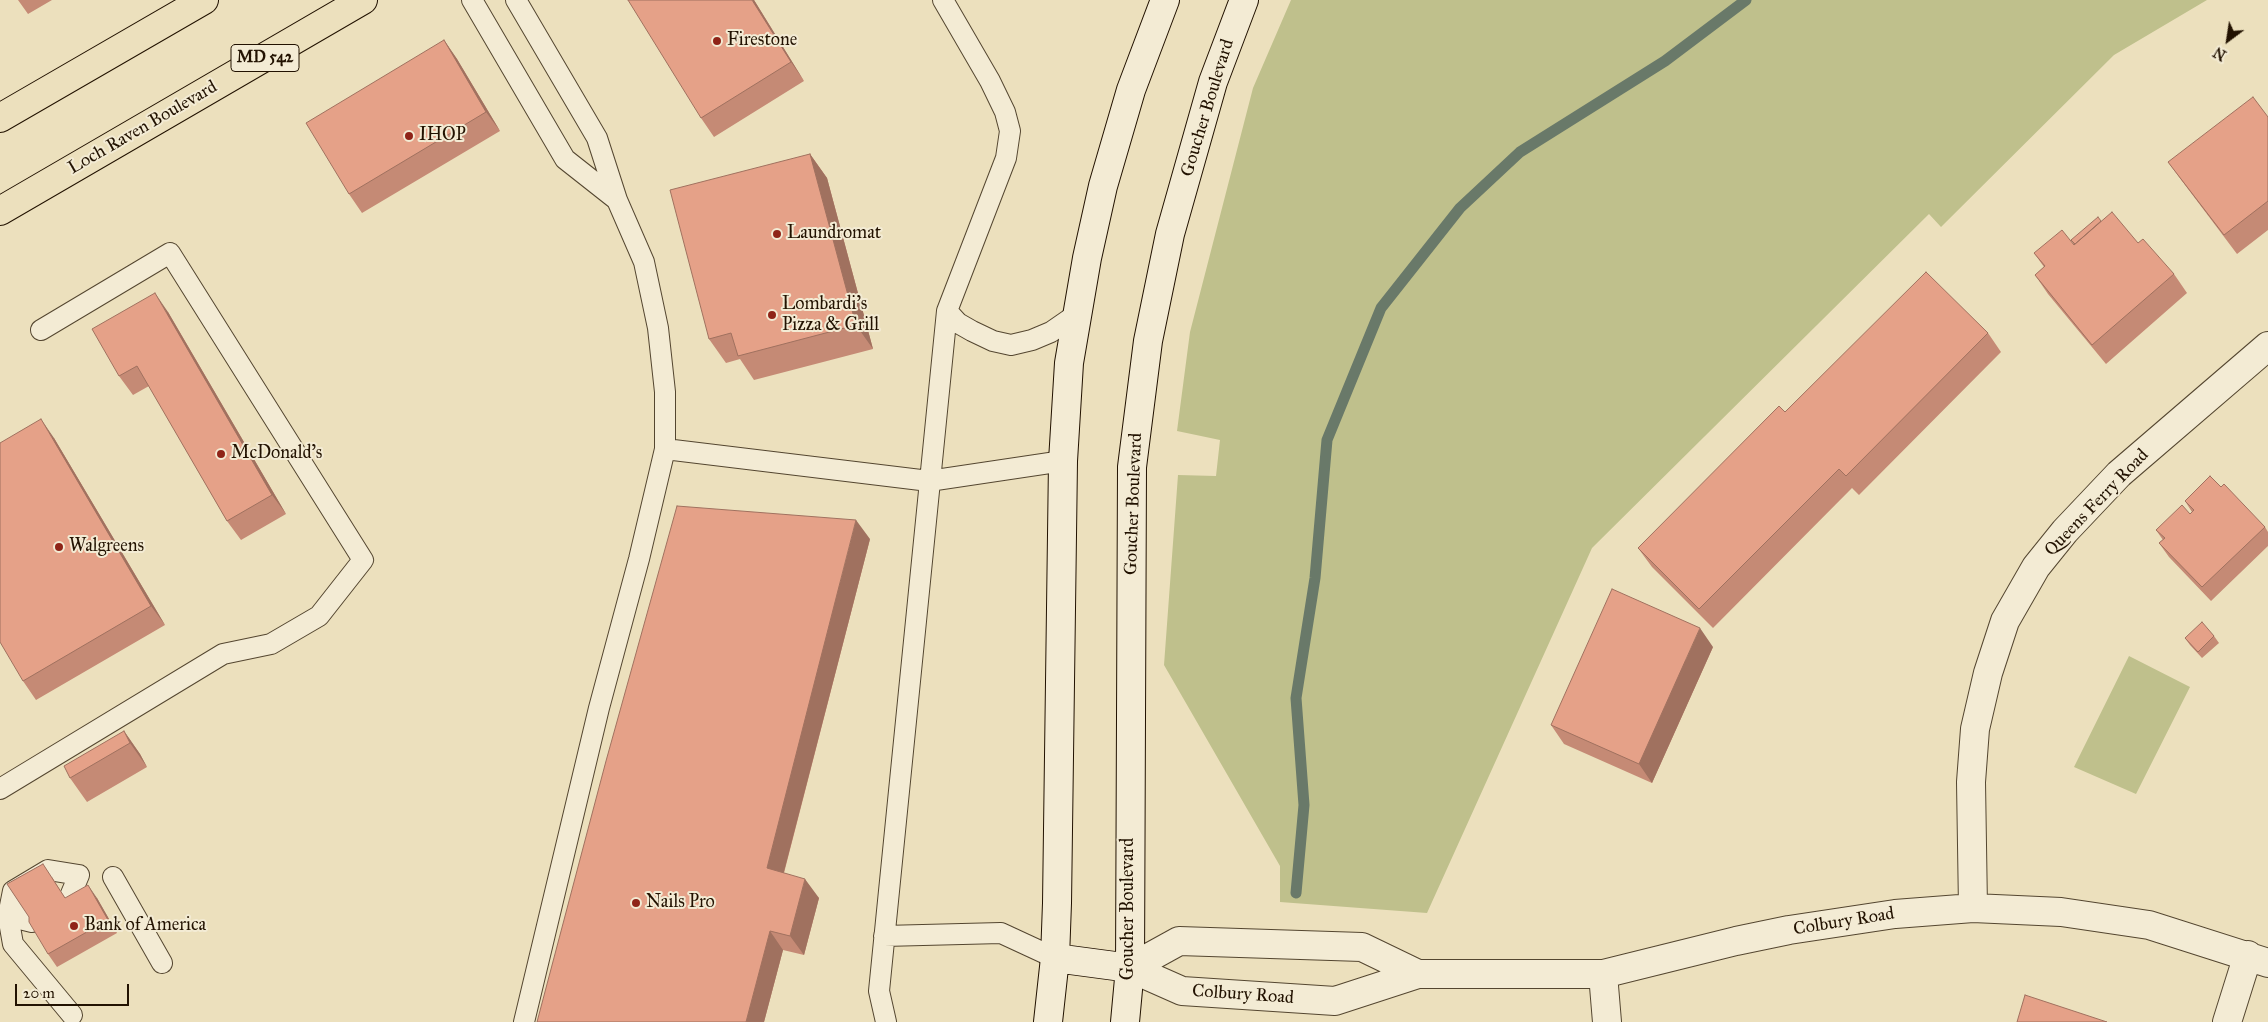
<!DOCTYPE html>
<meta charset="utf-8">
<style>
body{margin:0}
#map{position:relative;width:2268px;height:1022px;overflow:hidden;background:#ece0bd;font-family:"IM FELL Great Primer",serif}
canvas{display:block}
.north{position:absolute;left:2203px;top:15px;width:50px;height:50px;-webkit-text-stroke:4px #f3ebd4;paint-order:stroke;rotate:211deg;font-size:14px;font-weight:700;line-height:20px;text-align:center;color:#221201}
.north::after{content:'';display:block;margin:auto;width:18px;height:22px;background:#221201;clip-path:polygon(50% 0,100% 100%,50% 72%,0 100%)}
.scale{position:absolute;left:15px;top:984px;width:114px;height:22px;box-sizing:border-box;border:2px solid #221201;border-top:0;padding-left:6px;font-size:15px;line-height:18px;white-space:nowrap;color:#221201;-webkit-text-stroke:4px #f3ebd4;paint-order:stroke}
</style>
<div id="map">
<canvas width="2268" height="1022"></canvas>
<div class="north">N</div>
<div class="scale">20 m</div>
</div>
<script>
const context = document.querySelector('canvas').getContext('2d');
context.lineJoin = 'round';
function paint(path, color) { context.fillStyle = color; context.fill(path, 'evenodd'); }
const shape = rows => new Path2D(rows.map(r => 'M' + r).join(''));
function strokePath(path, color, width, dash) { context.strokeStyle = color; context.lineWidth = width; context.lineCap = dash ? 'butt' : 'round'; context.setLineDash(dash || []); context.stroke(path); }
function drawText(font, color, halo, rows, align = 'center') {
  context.font = font + ' "IM FELL Great Primer",serif'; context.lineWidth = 4; context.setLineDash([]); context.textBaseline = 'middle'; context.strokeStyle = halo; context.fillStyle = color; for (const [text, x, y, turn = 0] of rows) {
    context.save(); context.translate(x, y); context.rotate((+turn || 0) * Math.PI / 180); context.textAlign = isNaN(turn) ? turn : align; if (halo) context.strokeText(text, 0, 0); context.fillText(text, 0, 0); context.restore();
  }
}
paint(shape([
 [1291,0,2207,0,2114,55,1941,227,1929,214,1592,548,1427,913,1280,902,1280,866,1164,665,1178,475,1216,476,1220,440,1177,431,1190,332,1253,88],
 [2129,656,2190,687,2136,794,2074,767]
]), '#bfc08c');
strokePath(shape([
 [1296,893,1304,805,1296,698,1315,578,1327,440,1381,308,1460,208,1520,152,1665,61,1746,0]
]), '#697969', 11);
const lane = shape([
 [472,0,565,159,617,200],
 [516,0,597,138,617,200,644,262,658,328,665,392,665,449,639,559,599,708,524,1022],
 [947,311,958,323,972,331,993,341,1011,345,1032,340,1051,332,1077,314],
 [665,449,929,481,1063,461],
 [0,789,223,654,271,644,319,616,363,560,170,253,41,330],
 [113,877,162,963],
 [68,901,79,875],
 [23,908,8,916,13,944,72,1015],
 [32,922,8,916,13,891,48,870,79,875],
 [884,936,1001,933,1055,958],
 [886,1022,879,991,947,311,1006,158,1010,131,1005,112,990,81,943,0]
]);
const street = shape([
 [1973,908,1971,782,1975,729,1988,673,2005,621,2036,567,2065,531,2119,474,2268,346],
 [1130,968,1182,991,1335,1001,1418,974,1603,974,1736,941,1789,930,1895,914,1973,908,2061,912,2149,925,2268,963],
 [1130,968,1179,941,1362,947,1418,974],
 [1603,974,1607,1022],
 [2227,1022,2248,955]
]);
const secondary = shape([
 [1055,958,1130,968],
 [1048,1022,1055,958,1057,903,1063,461,1069,363,1087,258,1103,186,1131,90,1165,0],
 [1125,1022,1130,968,1132,467,1148,341,1170,234,1213,82,1244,0]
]);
const primary = shape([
 [0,118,204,0],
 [0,211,363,0]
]);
strokePath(lane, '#544630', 22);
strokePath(street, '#544630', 30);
strokePath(secondary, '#221201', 30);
strokePath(primary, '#221201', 30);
strokePath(lane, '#f3ebd4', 20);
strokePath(street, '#f3ebd4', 28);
strokePath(secondary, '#f3ebd4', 28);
strokePath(primary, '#ece0bd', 28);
paint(shape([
 [18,0,52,0,28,14],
 [754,0,804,81,714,137,701,118],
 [444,40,457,59,500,131,362,213,349,194],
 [2268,117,2268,230,2237,254,2182,181,2168,162],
 [810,154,827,178,873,349,754,380,740,359,726,363,709,339],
 [2101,221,2138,243,2174,274,2187,293,2106,364,2048,294,2035,275,2044,267,2034,253,2074,245,2071,240],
 [168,312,286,514,241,540,227,521,149,386,133,395,119,376],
 [1988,333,2001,352,1859,495,1852,488,1713,628,1652,567,1638,548,1785,412],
 [54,438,165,625,36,700,23,681],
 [2221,487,2265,527,2268,532,2268,546,2211,601,2169,557,2159,543,2163,540,2156,530,2190,514,2192,512,2185,501],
 [870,539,784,873,819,898,804,955,783,950,764,1022,537,1022],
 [2214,636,2219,643,2202,658,2190,645,2185,638],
 [1713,647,1652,783,1564,744,1551,725],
 [124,731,140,754,147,767,87,802,70,778],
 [52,877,65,898,97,898,117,933,57,967,48,954]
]), '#c58a75');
paint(shape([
 [752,0,754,0,804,81,791,62],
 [444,40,457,59,500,131,486,112],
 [810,154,827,178,873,349,856,325],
 [155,293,168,312,286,514,272,495],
 [41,419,54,438,165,625,151,606],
 [856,520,870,539,780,887,767,868],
 [1700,628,1713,647,1652,783,1639,764],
 [124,731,140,754,147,767,130,743],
 [805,879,819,898,804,955,790,936],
 [88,885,97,898,117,933,108,920],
 [770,931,783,950,764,1022,746,1022]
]), '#a0715f');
const building = shape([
 [628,0,752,0,791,62,701,118,628,0],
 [444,40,486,112,349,194,306,123,444,40],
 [2253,97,2268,117,2268,201,2224,235,2168,162,2253,97],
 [810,154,856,325,738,356,731,333,709,339,670,190,810,154],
 [2112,212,2138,243,2143,239,2174,274,2092,345,2035,275,2045,266,2034,253,2062,230,2074,245,2112,212],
 [2098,217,2101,221,2075,244,2071,240,2098,217],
 [1926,272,1988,333,1846,476,1839,469,1699,609,1638,548,1779,406,1785,412,1926,272],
 [155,293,272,495,227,521,137,366,119,376,92,329,155,293],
 [41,419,151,606,23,681,0,642,0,443,41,419],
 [2210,476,2221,487,2224,484,2265,527,2202,587,2159,543,2165,538,2156,530,2182,505,2190,514,2194,510,2185,501,2210,476],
 [677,506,856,520,767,868,805,879,790,936,770,931,746,1022,537,1022,606,761,677,506],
 [1612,589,1700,628,1639,764,1551,725,1612,589],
 [2202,622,2214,636,2198,652,2185,638,2202,622],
 [124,731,130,743,70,778,64,766,124,731],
 [43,864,65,898,88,885,108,920,48,954,29,922,29,917,7,884,43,864],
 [2025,995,2107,1022,2017,1022,2025,995]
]);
paint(building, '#e5a188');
strokePath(building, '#a0715f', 1);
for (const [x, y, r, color] of [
 [717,41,5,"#8f2418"],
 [409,136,5,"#8f2418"],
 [777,234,5,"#8f2418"],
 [772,315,5,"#8f2418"],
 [221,454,5,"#8f2418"],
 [59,547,5,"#8f2418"],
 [636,903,5,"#8f2418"],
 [74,926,5,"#8f2418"]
]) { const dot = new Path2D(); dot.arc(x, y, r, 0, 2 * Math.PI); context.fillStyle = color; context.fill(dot); strokePath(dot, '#f3ebd4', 2); }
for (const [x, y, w] of [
 [265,58,68]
]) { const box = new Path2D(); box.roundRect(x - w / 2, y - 13.5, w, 27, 4); context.fillStyle = '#f3ebd4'; context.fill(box); strokePath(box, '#221201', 1); }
drawText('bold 16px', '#221201', null, [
 ["MD 542",265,58]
]);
drawText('18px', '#221201', '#f3ebd4', [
 ["Firestone",727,41],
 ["IHOP",419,136],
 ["Laundromat",787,234],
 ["Lombardi’s",782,305],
 ["Pizza & Grill",782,326],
 ["McDonald's",231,454],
 ["Walgreens",69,547],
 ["Nails Pro",646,903],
 ["Bank of America",84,926]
], 'left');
drawText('18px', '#221201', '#f3ebd4', [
 ["Goucher Boulevard",1208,108,-73],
 ["Loch Raven Boulevard",143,128,-30],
 ["Queens Ferry Road",2097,503,-46],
 ["Goucher Boulevard",1134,504,-88],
 ["Goucher Boulevard",1129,909,-90],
 ["Colbury Road",1844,922,-9],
 ["Colbury Road",1243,995,4]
]);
</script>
